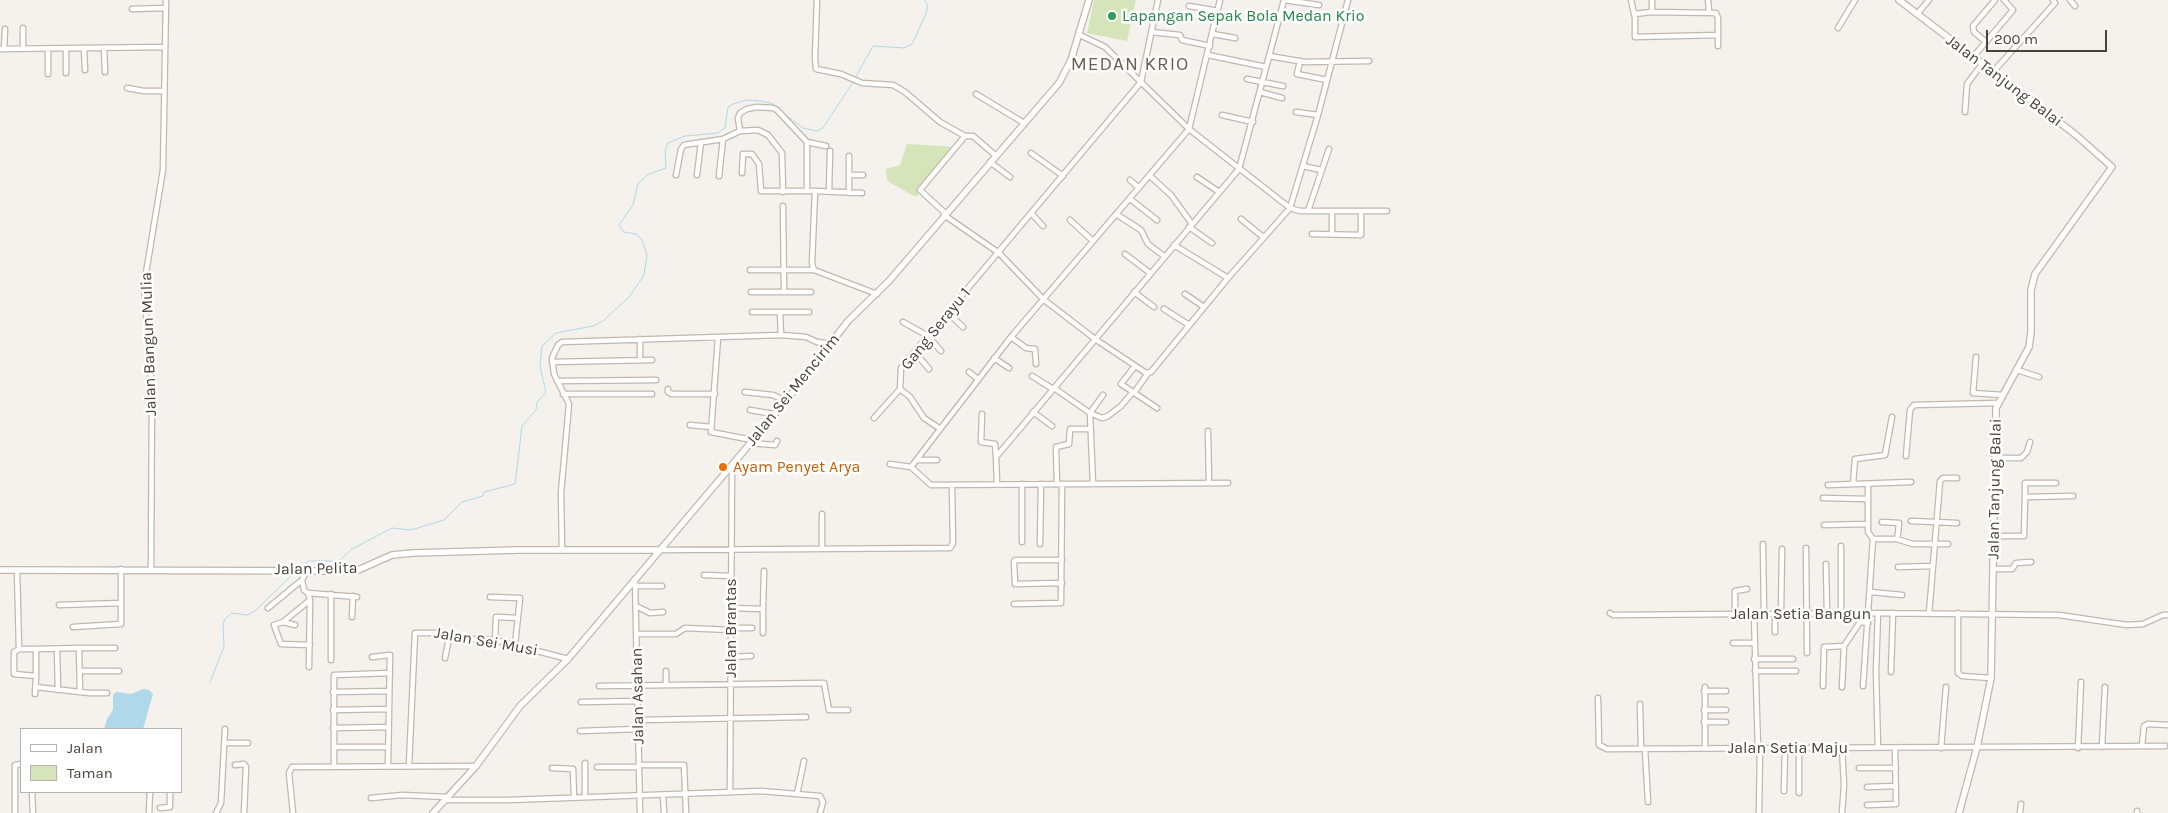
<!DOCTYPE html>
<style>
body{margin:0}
#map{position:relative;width:2168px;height:813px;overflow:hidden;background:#f5f1ec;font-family:Karla,sans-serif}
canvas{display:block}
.legend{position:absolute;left:20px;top:728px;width:162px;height:65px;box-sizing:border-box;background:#fff;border:1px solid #b6b3b0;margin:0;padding:6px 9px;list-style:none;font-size:15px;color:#49423a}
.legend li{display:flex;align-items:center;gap:10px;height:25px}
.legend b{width:25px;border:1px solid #b6b3b0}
.scale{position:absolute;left:1986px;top:30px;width:121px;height:22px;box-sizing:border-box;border:2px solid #49423a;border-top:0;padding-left:6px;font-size:15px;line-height:18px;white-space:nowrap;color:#49423a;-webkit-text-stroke:4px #fff;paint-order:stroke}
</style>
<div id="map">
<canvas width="2168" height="813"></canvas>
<ul class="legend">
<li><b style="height:6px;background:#fff"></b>Jalan</li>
<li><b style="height:14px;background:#d5e5b9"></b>Taman</li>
</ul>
<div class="scale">200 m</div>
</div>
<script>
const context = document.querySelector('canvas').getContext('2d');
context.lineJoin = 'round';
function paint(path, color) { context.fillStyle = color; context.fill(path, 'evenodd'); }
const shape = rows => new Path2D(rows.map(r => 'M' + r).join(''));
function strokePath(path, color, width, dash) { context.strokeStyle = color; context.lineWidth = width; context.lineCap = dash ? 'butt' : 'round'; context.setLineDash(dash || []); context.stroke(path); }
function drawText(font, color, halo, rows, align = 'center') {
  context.font = font + ' Karla,sans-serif'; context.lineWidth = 5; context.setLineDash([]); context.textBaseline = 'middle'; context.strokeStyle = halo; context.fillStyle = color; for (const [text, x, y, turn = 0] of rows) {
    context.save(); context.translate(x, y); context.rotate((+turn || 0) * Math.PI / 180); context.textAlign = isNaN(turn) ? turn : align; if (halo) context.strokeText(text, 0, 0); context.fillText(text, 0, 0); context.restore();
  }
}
paint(shape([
 [1094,0,1136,0,1127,41,1087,33],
 [907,144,957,147,916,197,887,181,886,169,900,165]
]), '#d5e5b9');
paint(shape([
 [143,689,149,690,153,694,143,729,104,729,107,719,113,710,113,695,116,692,131,694]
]), '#afd8eb');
strokePath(shape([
 [855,78,873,46,904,48,912,44,926,14,928,5,924,0],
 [782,112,803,128,817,131,823,128,853,82],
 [296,569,309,561,339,561,352,549,392,528,411,530,444,520,462,502,483,496,484,492,515,484,522,426,536,410,537,402,546,393,540,366,542,346,556,333,593,326,603,321,630,296,644,275,647,255,642,240,636,234,624,232,619,225,633,205,638,183,649,174,666,168,665,151,668,143,685,136,718,133,725,128,728,107,733,104,746,100,762,101,773,104,779,109],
 [210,682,224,647,223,624,225,619,232,613,247,615,255,611,295,572]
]), '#afd8eb', 1);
const minor = shape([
 [817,0,815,57,816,69,841,74,862,83,893,85,905,92,940,122,965,136,920,190,945,213],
 [1220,0,1189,129,1011,337,911,467,931,485,1228,483],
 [1284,0,1319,5],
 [1631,0,1635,18,1635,37,1717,35],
 [1652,0,1652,12,1716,13,1718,18,1718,46],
 [1708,0,1709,11],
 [2070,0,2075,6],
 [1189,6,1218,11],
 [132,9,165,8],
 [1634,14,1652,12],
 [1917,14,1929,0],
 [1838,28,1855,0],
 [1151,32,1180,35,1182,40,1210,46],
 [1213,34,1235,38],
 [1080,35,1105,47,1189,129,1290,208,1300,211,1387,211],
 [1986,42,1974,32,1973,26,1995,0],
 [23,48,23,28],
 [84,48,85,70],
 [104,48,105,72],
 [0,49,165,47],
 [4,49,5,29],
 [48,49,48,74],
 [66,49,66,73],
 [1208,55,1266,67],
 [1269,56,1305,62,1369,61],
 [1973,57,2013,10,2004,0],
 [1300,61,1297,74,1327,80],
 [1993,72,2055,3,2053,0],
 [1247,79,1283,86],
 [127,88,144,91,164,91],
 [1260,92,1282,98],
 [976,94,1024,123],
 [1296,112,1318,115],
 [1965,112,1967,84,1982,64],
 [1222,115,1253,122],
 [740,131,738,118,740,113,747,109,757,107,773,108,777,110,807,142,807,191,815,191,812,264,814,270],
 [965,136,973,136,995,155],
 [807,142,826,146],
 [1031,153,1063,176],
 [990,162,1010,177],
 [1303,166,1321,170],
 [742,173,743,154,752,154,759,164,761,191,807,191],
 [676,175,681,149,684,145,723,139,740,131,758,130,768,135,782,153,783,192],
 [697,175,701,142],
 [849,175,863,175],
 [719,176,723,139],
 [1150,176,1171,195,1192,224],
 [1197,177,1219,192],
 [1130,180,1139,188],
 [815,191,862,193],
 [829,192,830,151],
 [849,193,849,156],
 [1130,199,1157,220],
 [783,206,784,292],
 [1308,211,1329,149],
 [1332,211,1332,234],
 [1032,214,1043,226],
 [1116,214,1141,230,1148,244,1164,256],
 [944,215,999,253,1043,299,1095,339,1146,373,1151,372,1228,278,1290,208,1318,115,1348,0],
 [1241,219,1263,237],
 [1070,220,1093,241],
 [1189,227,1212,243],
 [1312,234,1361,235,1361,211],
 [1174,245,1228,278],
 [1125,254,1150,273],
 [750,270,814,270,877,294],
 [751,292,811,292],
 [1134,292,1154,307],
 [1185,294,1204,307],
 [1164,309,1189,325],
 [752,312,809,312],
 [780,312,781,335],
 [948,313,963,327],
 [903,322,928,336,941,351],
 [1011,337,1026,348,1035,349,1036,364],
 [718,338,711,432,752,440],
 [640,339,640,360],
 [915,352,929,369],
 [1976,357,1973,393,2002,395],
 [994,358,1009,368],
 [552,362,652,360],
 [1135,366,1121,384,1157,408],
 [2017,370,2039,377],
 [969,372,978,379],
 [1032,376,1053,389],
 [557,381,656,380],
 [1054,388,1090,413,1102,418,1108,416,1121,406,1133,392],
 [668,389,668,392,672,394,715,394],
 [745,392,773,395,786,401],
 [1134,393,1148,373],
 [563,394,652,394],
 [750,410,774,414],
 [1033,412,1052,426],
 [982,414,981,442,995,444,996,457],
 [874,418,900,389],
 [690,425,711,427],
 [939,428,924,418,910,397,900,389,901,368,1141,82,1158,0],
 [1208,431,1209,483],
 [750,443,775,445,777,441],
 [1906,456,1910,410,1914,405,1998,403],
 [1995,458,2021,458,2027,452,2030,442],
 [917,460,937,460],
 [890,464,911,467],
 [997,484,996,457,1239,169,1284,0],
 [1057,484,1056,447,1069,444,1070,429,1090,429],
 [1093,484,1090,413,1103,395],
 [1853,484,1855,459,1885,455,1892,417],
 [1828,485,1911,482],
 [2025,497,2025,483,2056,483],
 [1823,498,1868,499,1868,532,1873,539],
 [1868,499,1868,484],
 [822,514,822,549],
 [1911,521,1957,523],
 [1824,525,1867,524],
 [1994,536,2024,536,2025,497,2073,496],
 [1897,539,1913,544,1948,544],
 [1022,542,1022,484],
 [1040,544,1041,484],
 [1763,544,1764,613],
 [1841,546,1841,613],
 [1806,548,1807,653],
 [562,550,561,493,569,404,554,374,552,358,558,345,562,342,781,335,806,337,817,342,831,344],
 [658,550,950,548,953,543,952,486],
 [1826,564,1827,613],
 [1898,567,1933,566],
 [151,569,152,392,144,285,163,170,166,0],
 [1994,569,2012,569,2016,563,2031,562],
 [17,570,19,649,14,652,14,674,36,676,36,649,79,648,80,692],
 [704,575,731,576],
 [635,579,640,813],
 [302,580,304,590,308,593,357,597],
 [1062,583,1015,584,1014,562,1015,560,1062,560],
 [636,586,662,586],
 [1871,592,1902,595],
 [308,593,310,600,309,667],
 [331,594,331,660],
 [490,597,520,598,515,645],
 [1014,604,1061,603,1062,484],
 [59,605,121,603],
 [636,606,650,613,663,612],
 [268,608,302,580,307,570],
 [730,608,763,609,764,571],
 [763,609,763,633],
 [1610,613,1613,615,1869,613,2059,615,2127,625,2143,624,2163,615,2168,615],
 [1775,613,1775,632],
 [1781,613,1782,549],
 [1958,613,1958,673,1962,676,1991,678],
 [1735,614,1735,591,1747,589],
 [1754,614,1758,748],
 [1929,614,1940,481,1943,478,1957,478],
 [352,617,353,596],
 [283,622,310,600],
 [295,625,283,622,274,625,281,644,310,645],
 [73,627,121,624,121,569],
 [731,628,752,628],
 [636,634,676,634,685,628,731,630],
 [495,640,496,617,518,618],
 [1733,643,1754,643],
 [79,648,115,648],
 [19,649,36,649],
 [57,649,58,690],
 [372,657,390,655,388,765],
 [730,657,751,656],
 [445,658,449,638],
 [1754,659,1793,659],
 [80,671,119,671],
 [666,671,666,683],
 [1755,671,1796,671],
 [1891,672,1893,613],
 [599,686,824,683,829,710,848,710],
 [1823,686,1824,647,1844,646,1860,622,1868,623],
 [1863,686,1873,539,1897,539,1898,533,1899,523,1882,522],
 [36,687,89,693,107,693],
 [1705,687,1705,748],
 [1842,687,1844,646],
 [1704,691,1726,691],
 [333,692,389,691],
 [35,694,36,676],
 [1598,698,1599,745,1607,749,2165,746],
 [581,702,638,701],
 [1640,704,1641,749],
 [333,710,389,709],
 [1704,710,1726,710],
 [638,720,806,717],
 [1704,722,1726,722],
 [333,728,389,727],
 [580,731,638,729],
 [225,743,248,743],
 [2142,745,2144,726,2148,724,2168,725],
 [334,747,388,747],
 [1799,747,1799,793],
 [1842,747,1844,785,1842,813],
 [2102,747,2105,687],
 [1878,748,1876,671,1878,613],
 [1941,748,1946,687],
 [2078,748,2081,682],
 [1645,749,1648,802],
 [585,763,585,797],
 [235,765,244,764,246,767,244,813],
 [409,765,415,633,445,633,449,634,449,638,495,640,568,659],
 [639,765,684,765,686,813],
 [334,766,334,675,390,673],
 [597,767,639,767],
 [552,768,573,769,574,797],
 [1859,768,1896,768],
 [1867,787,1896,786],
 [730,791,732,465],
 [1784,791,1785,747],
 [32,792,33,813],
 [797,794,804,761],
 [663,795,664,813],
 [371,798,402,795,448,797],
 [445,800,509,800,761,791,820,796,823,802,820,813],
 [1867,805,1896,804,1895,748],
 [160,808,170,807,170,792],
 [15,813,15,765,21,764],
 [149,813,150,792],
 [216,813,221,803,225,729],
 [293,813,289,773,292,767,476,766],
 [1759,813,1760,748],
 [2020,813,2021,804],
 [2137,813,2137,811]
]);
const tertiary = shape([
 [1899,0,2076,135,2112,167,2035,274,2031,290,2031,332,2029,347,1996,408,1991,678,1977,747,1959,813],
 [0,570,356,571,392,555,413,553,518,550,658,550],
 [433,813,476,766,520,706,568,659,786,401,848,321,889,281,1059,83,1071,60,1089,0]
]);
strokePath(minor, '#c0b8af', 7);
strokePath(tertiary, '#c0b8af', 8);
strokePath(minor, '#fff', 4.5);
strokePath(tertiary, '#fff', 5.5);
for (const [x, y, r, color] of [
 [1112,16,5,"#2e9e5b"],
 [723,467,5,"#e8710a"]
]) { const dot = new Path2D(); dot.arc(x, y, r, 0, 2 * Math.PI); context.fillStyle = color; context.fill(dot); strokePath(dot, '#fff', 2); }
drawText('16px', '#27864d', '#fff', [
 ["Lapangan Sepak Bola Medan Krio",1122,16]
], 'left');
drawText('16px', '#49423a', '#fff', [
 ["Jalan Tanjung Balai",2004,81,37],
 ["Gang Serayu 1",936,329,-51],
 ["Jalan Bangun Mulia",149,344,-92],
 ["Jalan Sei Mencirim",793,390,-51],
 ["Jalan Tanjung Balai",1995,489,-89],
 ["Jalan Pelita",316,569,-1],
 ["Jalan Setia Bangun",1801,614],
 ["Jalan Brantas",731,628,-90],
 ["Jalan Sei Musi",486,642,10],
 ["Jalan Asahan",638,696,-91],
 ["Jalan Setia Maju",1788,748]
]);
drawText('16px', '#c56008', '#fff', [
 ["Ayam Penyet Arya",733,467]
], 'left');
context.letterSpacing = '1px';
drawText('19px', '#6b5f52', '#fff', [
 ["MEDAN KRIO",1130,65]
]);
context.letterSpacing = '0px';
</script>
